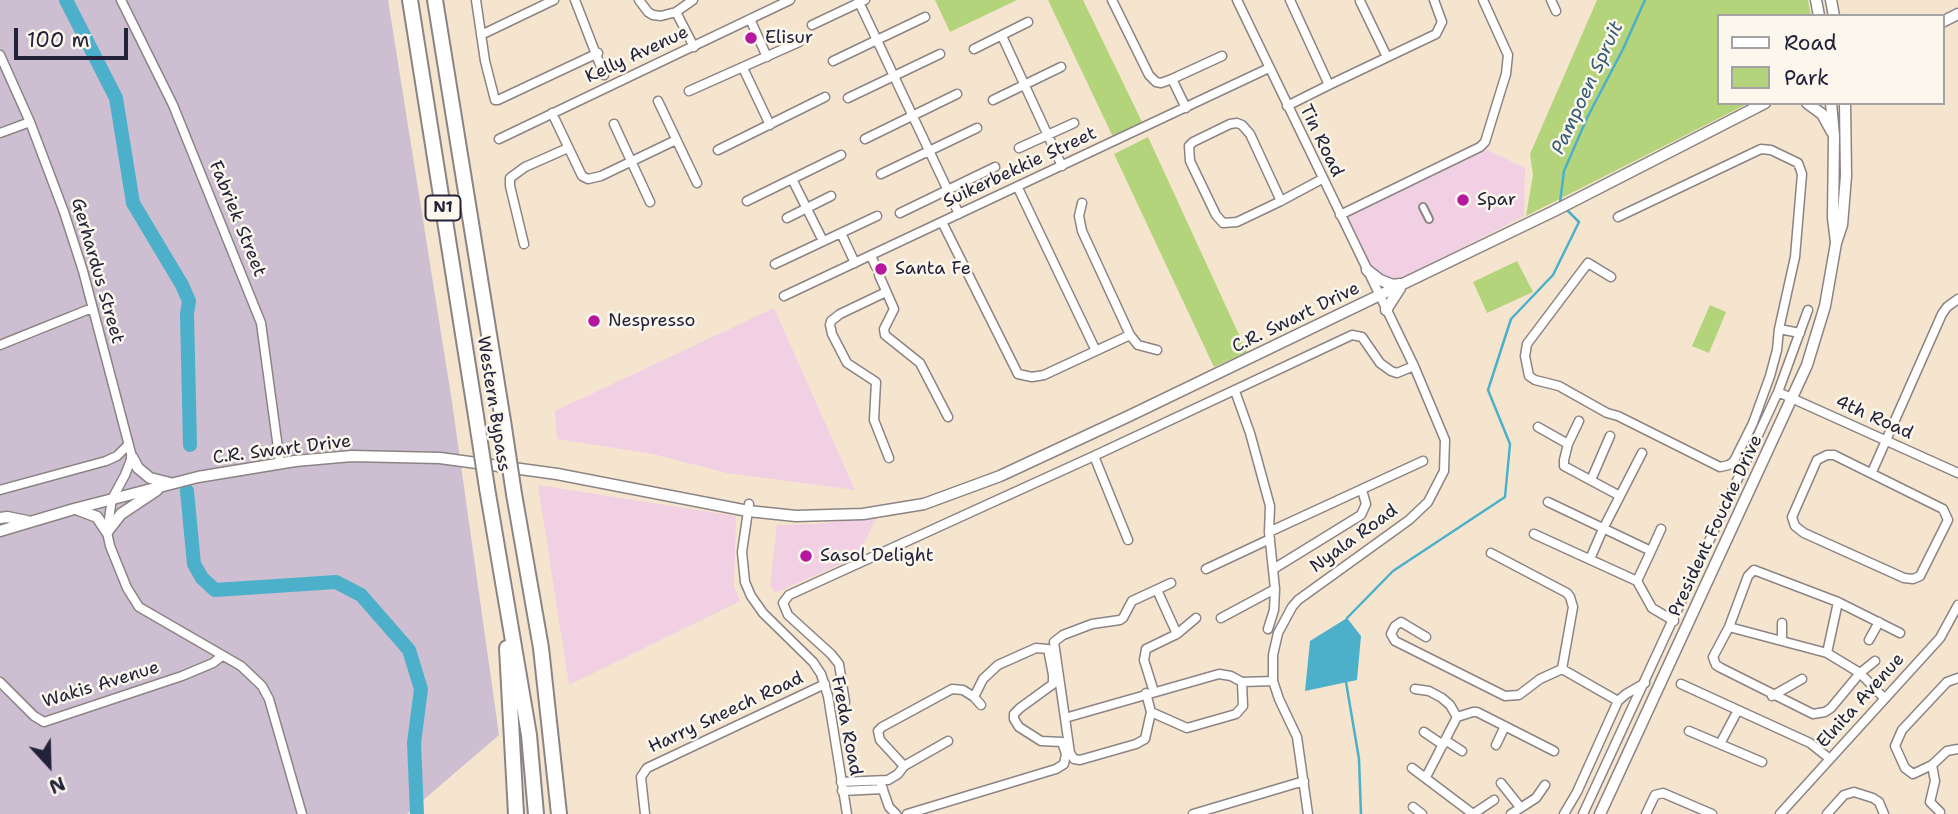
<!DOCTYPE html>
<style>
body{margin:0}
#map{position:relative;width:1958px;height:814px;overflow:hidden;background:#f5e5ce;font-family:"Shantell Sans",sans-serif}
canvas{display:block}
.legend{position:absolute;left:1717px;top:14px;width:228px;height:91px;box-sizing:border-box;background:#fbf7ec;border:2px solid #a4a2a5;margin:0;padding:9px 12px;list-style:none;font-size:21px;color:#22223b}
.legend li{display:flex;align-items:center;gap:14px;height:35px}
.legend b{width:35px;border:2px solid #a4a2a5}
.north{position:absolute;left:14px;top:730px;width:70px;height:70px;-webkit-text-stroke:5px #fbf7ec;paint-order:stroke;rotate:158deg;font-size:19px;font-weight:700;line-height:28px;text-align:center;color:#22223b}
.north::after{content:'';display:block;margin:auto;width:24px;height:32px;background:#22223b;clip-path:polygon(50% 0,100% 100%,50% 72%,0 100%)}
.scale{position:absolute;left:14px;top:28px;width:114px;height:32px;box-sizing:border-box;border:4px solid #22223b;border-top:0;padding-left:9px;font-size:21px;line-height:24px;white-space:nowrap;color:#22223b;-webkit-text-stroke:5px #fbf7ec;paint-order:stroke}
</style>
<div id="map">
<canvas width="1958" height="814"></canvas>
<ul class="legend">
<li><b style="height:9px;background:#fff"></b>Road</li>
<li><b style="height:19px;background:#b4d47b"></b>Park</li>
</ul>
<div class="north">N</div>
<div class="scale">100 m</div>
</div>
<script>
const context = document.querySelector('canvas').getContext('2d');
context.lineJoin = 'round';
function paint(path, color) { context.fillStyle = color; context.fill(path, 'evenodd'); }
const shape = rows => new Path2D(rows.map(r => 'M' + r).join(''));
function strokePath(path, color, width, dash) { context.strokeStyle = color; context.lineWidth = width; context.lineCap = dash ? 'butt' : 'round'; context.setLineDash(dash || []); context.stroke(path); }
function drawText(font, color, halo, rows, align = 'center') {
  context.font = font + ' "Shantell Sans",sans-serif'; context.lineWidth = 5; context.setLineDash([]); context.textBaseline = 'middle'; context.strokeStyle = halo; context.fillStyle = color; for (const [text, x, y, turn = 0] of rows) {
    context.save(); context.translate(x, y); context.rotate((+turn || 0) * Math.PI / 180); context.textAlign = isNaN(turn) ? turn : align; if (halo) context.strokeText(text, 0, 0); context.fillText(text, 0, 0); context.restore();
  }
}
paint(shape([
 [1484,148,1525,168,1524,216,1381,289,1345,217],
 [774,308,855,490,727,473,653,454,557,439,555,411],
 [538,485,736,516,734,586,740,601,569,685],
 [877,517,857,557,775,593,770,585,777,525,815,524]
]), '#f1d0e3');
paint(shape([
 [0,0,388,0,452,402,499,735,407,814,0,814]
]), '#cebed1');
paint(shape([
 [935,0,1017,0,950,32],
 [1048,0,1083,0,1143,124,1113,137],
 [1597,0,1808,0,1811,16,1718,16,1718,103,1749,103,1526,216,1533,175,1530,154],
 [1148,137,1247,352,1214,367,1114,154],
 [1517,261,1533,292,1487,313,1473,282],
 [1710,305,1726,312,1709,353,1692,346]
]), '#b4d47b');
paint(shape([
 [1347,618,1361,636,1357,680,1305,691,1310,641]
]), '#4cb0cb');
strokePath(shape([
 [1562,205,1560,203,1564,171,1587,118,1623,49,1645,0],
 [1347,618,1393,571,1505,497,1510,444,1488,390,1511,319,1553,275,1579,222,1567,210],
 [1346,682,1359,759,1361,814]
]), '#4cb0cb', 2.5);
strokePath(shape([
 [66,0,116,98,133,203,182,285,189,301,187,314,190,445],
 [187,491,194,564,202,578,215,590,336,582,361,595,409,650,421,689,414,743,417,814]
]), '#4cb0cb', 14);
const pedestrian = shape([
 [1423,207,1429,219]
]);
const minor = shape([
 [121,0,173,105,261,323,280,463],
 [476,0,485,61,495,100,498,100,598,53],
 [575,0,604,75],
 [639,0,648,12,653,15,661,16,676,12,693,0],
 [858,0,959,214],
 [1112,0,1149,75,1156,82,1161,83,1172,79,1222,56],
 [1237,0,1414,366,1445,440,1444,471,1428,502,1409,520,1298,600,1292,607,1278,633,1273,655,1273,681,1279,699,1297,737,1308,814],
 [1290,0,1329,85,1436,34,1442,22,1434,0],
 [1551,0,1556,11],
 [1360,1,1387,57],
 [676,12,694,47],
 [750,19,767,57],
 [812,25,865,0],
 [481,35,554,0],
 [1002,36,1062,166],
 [974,49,1028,22],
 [0,55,30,122,64,212,83,271,132,457,125,475,112,499,107,532,110,546,127,588,139,607,241,666,262,686,269,699,302,814],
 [833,61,925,17],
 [743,68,770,125],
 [1172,79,1186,108],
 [689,91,799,42],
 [848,98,940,54],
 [993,100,1061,67],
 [658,101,697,183],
 [1287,106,1329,85],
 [552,113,582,176,588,179,601,176,676,140],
 [614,124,650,202],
 [0,133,30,122],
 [499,139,790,0],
 [865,139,957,94],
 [1019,148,1074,123],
 [718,150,825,97],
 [881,174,977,128],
 [792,179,823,241],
 [1018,188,1096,351],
 [747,201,841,155],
 [1281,201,1250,134,1242,125,1237,123,1230,124,1193,142,1189,146,1190,161,1216,215,1223,223,1237,222,1281,201,1322,179],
 [1082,203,1079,216,1082,231,1130,335,1138,345,1157,350],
 [900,213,995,167],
 [1340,215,1480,147,1485,142,1506,74,1508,55,1483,0],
 [1618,217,1761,149,1771,150,1798,163,1802,174,1795,257,1779,329,1800,333],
 [787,218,831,196],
 [942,222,1018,374,1032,377,1044,375,1130,335],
 [841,233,855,263],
 [524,244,510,186,510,178,525,167,568,148],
 [871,256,876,267],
 [775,264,877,216],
 [879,275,894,309,884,329,885,335,920,363,948,417],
 [1611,277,1588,263,1527,344,1525,356,1529,376,1535,380,1559,386,1607,413,1618,416,1720,467,1729,465,1734,461,1753,423,1770,376,1777,350,1779,329],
 [886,292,840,314,831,321,830,325,832,334,847,363,876,382,874,420,889,458],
 [784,296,1269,68],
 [0,345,92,308],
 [1235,391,1250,433,1270,506,1269,532,1275,589,1274,610,1268,629],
 [1778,392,1958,473],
 [1579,421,1568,444,1564,460,1564,466,1620,496],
 [1538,427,1568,444],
 [1834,455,1943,509,1948,520,1920,576,1913,579,1904,578,1804,533,1795,526,1792,517,1817,460,1827,455,1834,455],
 [1094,456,1128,540],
 [1872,472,1942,314,1947,307,1958,299],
 [1591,480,1610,436],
 [0,490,106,461,117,456,128,445],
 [1548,502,1651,551,1637,581],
 [749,504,742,552,745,582,751,596,763,613,813,662,821,674,828,696,847,814],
 [1269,532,1423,461],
 [1534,534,1637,581,1652,608,1674,621],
 [1651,551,1661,529],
 [1491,553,1567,593,1570,597,1573,607,1562,669],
 [1590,559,1603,529,1642,453],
 [1275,568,1361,515,1366,504,1362,490],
 [1206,569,1270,539],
 [1157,590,1177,634],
 [1838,602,1827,653,1860,673,1875,661],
 [1221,618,1275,589],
 [1729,627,1827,653],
 [1426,637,1401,622,1395,626,1391,634,1395,641,1505,696,1519,695,1540,679,1562,669,1618,701],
 [1782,640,1782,623],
 [1869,640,1879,622],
 [1958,678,1947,682,1902,730,1895,746,1905,768,1913,774,1932,765,1947,751,1958,749],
 [0,682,34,716,44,722,182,676,213,663,222,656],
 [1681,684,1810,743,1830,759],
 [1415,689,1429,691,1442,698,1450,705,1457,717],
 [1154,692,1144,660,1146,649,1177,634,1196,618],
 [1146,693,1151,712,1145,739,1136,744,1080,760,1074,759,1070,753,1054,642,1063,635,1092,624,1120,620,1123,618,1132,601,1171,583],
 [1772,696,1802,679],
 [1884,698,1860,673,1831,708,1825,712,1813,714,1721,668,1716,665,1713,657,1729,627,1748,576,1754,570,1838,602,1900,633],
 [845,702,839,664,831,654,788,615,783,603,789,595,1094,456,1352,335,1362,337,1380,363,1391,371,1397,373,1414,366],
 [1151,712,1187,728,1236,714,1243,706,1242,682],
 [1065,718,1219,674,1231,676,1242,682,1273,681],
 [1689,731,1762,762],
 [1424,732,1443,745],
 [1445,740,1462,751],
 [1720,744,1738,710],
 [1496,745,1505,726],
 [1932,765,1935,781,1930,802,1940,812],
 [904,766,880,740,878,731,882,727,952,689,963,690,974,697,981,705],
 [1412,768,1473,814],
 [1426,777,1457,717,1473,712,1477,712,1554,751],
 [841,782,888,780,898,774,904,766,948,741],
 [1501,783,1520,807],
 [881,784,889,807,896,814],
 [842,791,883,789],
 [1413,807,1422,814],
 [645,814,641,777,647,768,825,684],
 [907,814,1056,769,1064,764,1066,754,1062,742,1041,741,1019,727,1014,719,1014,714,1020,708,1053,684,1053,675,1048,649,1036,648,998,665,983,679,974,697],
 [1193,814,1304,781],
 [1473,814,1494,800],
 [1511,814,1536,798,1545,785],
 [1564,814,1577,792,1618,701,1626,694,1645,683],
 [1583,814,1778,392,1808,310],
 [1646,814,1655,795,1663,793,1712,814],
 [1780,814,1940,638,1958,605],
 [1827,814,1844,795,1854,792,1873,798,1879,802,1884,814]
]);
const tertiary = shape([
 [1816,0,1819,16],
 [1831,0,1834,16],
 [1942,22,1958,14],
 [1807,103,1822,114,1832,132],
 [1831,103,1834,136,1833,218,1836,242],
 [1367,270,1380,280,1393,285,1400,284],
 [1386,310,1400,288],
 [132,457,138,468,150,478,170,483],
 [76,509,97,517,107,532,121,514,157,490],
 [0,518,7,517,27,521],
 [0,531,74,509,198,477,295,461,352,456,440,458,557,474,748,511,796,516,863,514,924,504,1000,476,1129,416,1554,211,1765,103],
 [1600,814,1807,365,1825,306,1836,243,1842,225,1846,176,1845,103]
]);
const motorway = shape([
 [410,0,476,416],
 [435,0,503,421],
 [487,488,529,735,536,814],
 [514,494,541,648,559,814],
 [507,648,516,814]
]);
strokePath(pedestrian, '#8c8484', 10);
strokePath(minor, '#8c8484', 11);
strokePath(tertiary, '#8c8484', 13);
strokePath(motorway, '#8c8484', 18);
strokePath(pedestrian, '#fff', 6);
strokePath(minor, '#fff', 8);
strokePath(tertiary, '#fff', 10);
strokePath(motorway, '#fff', 14);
const motorwayBridge = shape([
 [476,416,487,488],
 [503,421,514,494]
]);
strokePath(motorwayBridge, '#8c8484', 18, []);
strokePath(motorwayBridge, '#fff', 14);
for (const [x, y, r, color] of [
 [751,38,7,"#b5179e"],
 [1463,200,7,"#b5179e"],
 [881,269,7,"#b5179e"],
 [594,321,7,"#b5179e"],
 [806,556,7,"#b5179e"]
]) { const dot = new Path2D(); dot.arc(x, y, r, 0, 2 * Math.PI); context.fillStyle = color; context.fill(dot); strokePath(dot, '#fbf7ec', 2.5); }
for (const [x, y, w] of [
 [443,208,35]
]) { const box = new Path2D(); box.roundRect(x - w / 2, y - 12.5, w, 25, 5); context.fillStyle = '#fbf7ec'; context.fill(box); strokePath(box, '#22223b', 2); }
drawText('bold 16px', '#22223b', null, [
 ["N1",443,208]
]);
drawText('18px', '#22223b', '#fbf7ec', [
 ["Elisur",765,38],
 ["Spar",1477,200],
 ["Santa Fe",895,269],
 ["Nespresso",608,321],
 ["Sasol Delight",820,556]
], 'left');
drawText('18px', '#22223b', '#fbf7ec', [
 ["Kelly Avenue",637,55,-25],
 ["Tin Road",1321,141,64],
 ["Suikerbekkie Street",1020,168,-25],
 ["Fabriek Street",237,219,68],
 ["Gerhardus Street",97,271,74],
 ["C.R. Swart Drive",1296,318,-26],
 ["Western Bypass",493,404,81],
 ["4th Road",1874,418,24],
 ["C.R. Swart Drive",282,450,-7],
 ["President Fouche Drive",1716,526,-65],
 ["Nyala Road",1354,539,-36],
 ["Wakis Avenue",101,685,-17],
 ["Elnita Avenue",1861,701,-48],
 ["Harry Sneech Road",726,713,-25],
 ["Freda Road",846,726,79]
]);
drawText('italic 19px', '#335b75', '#fbf7ec', [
 ["Pampoen Spruit",1588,88,-65]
]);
</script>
